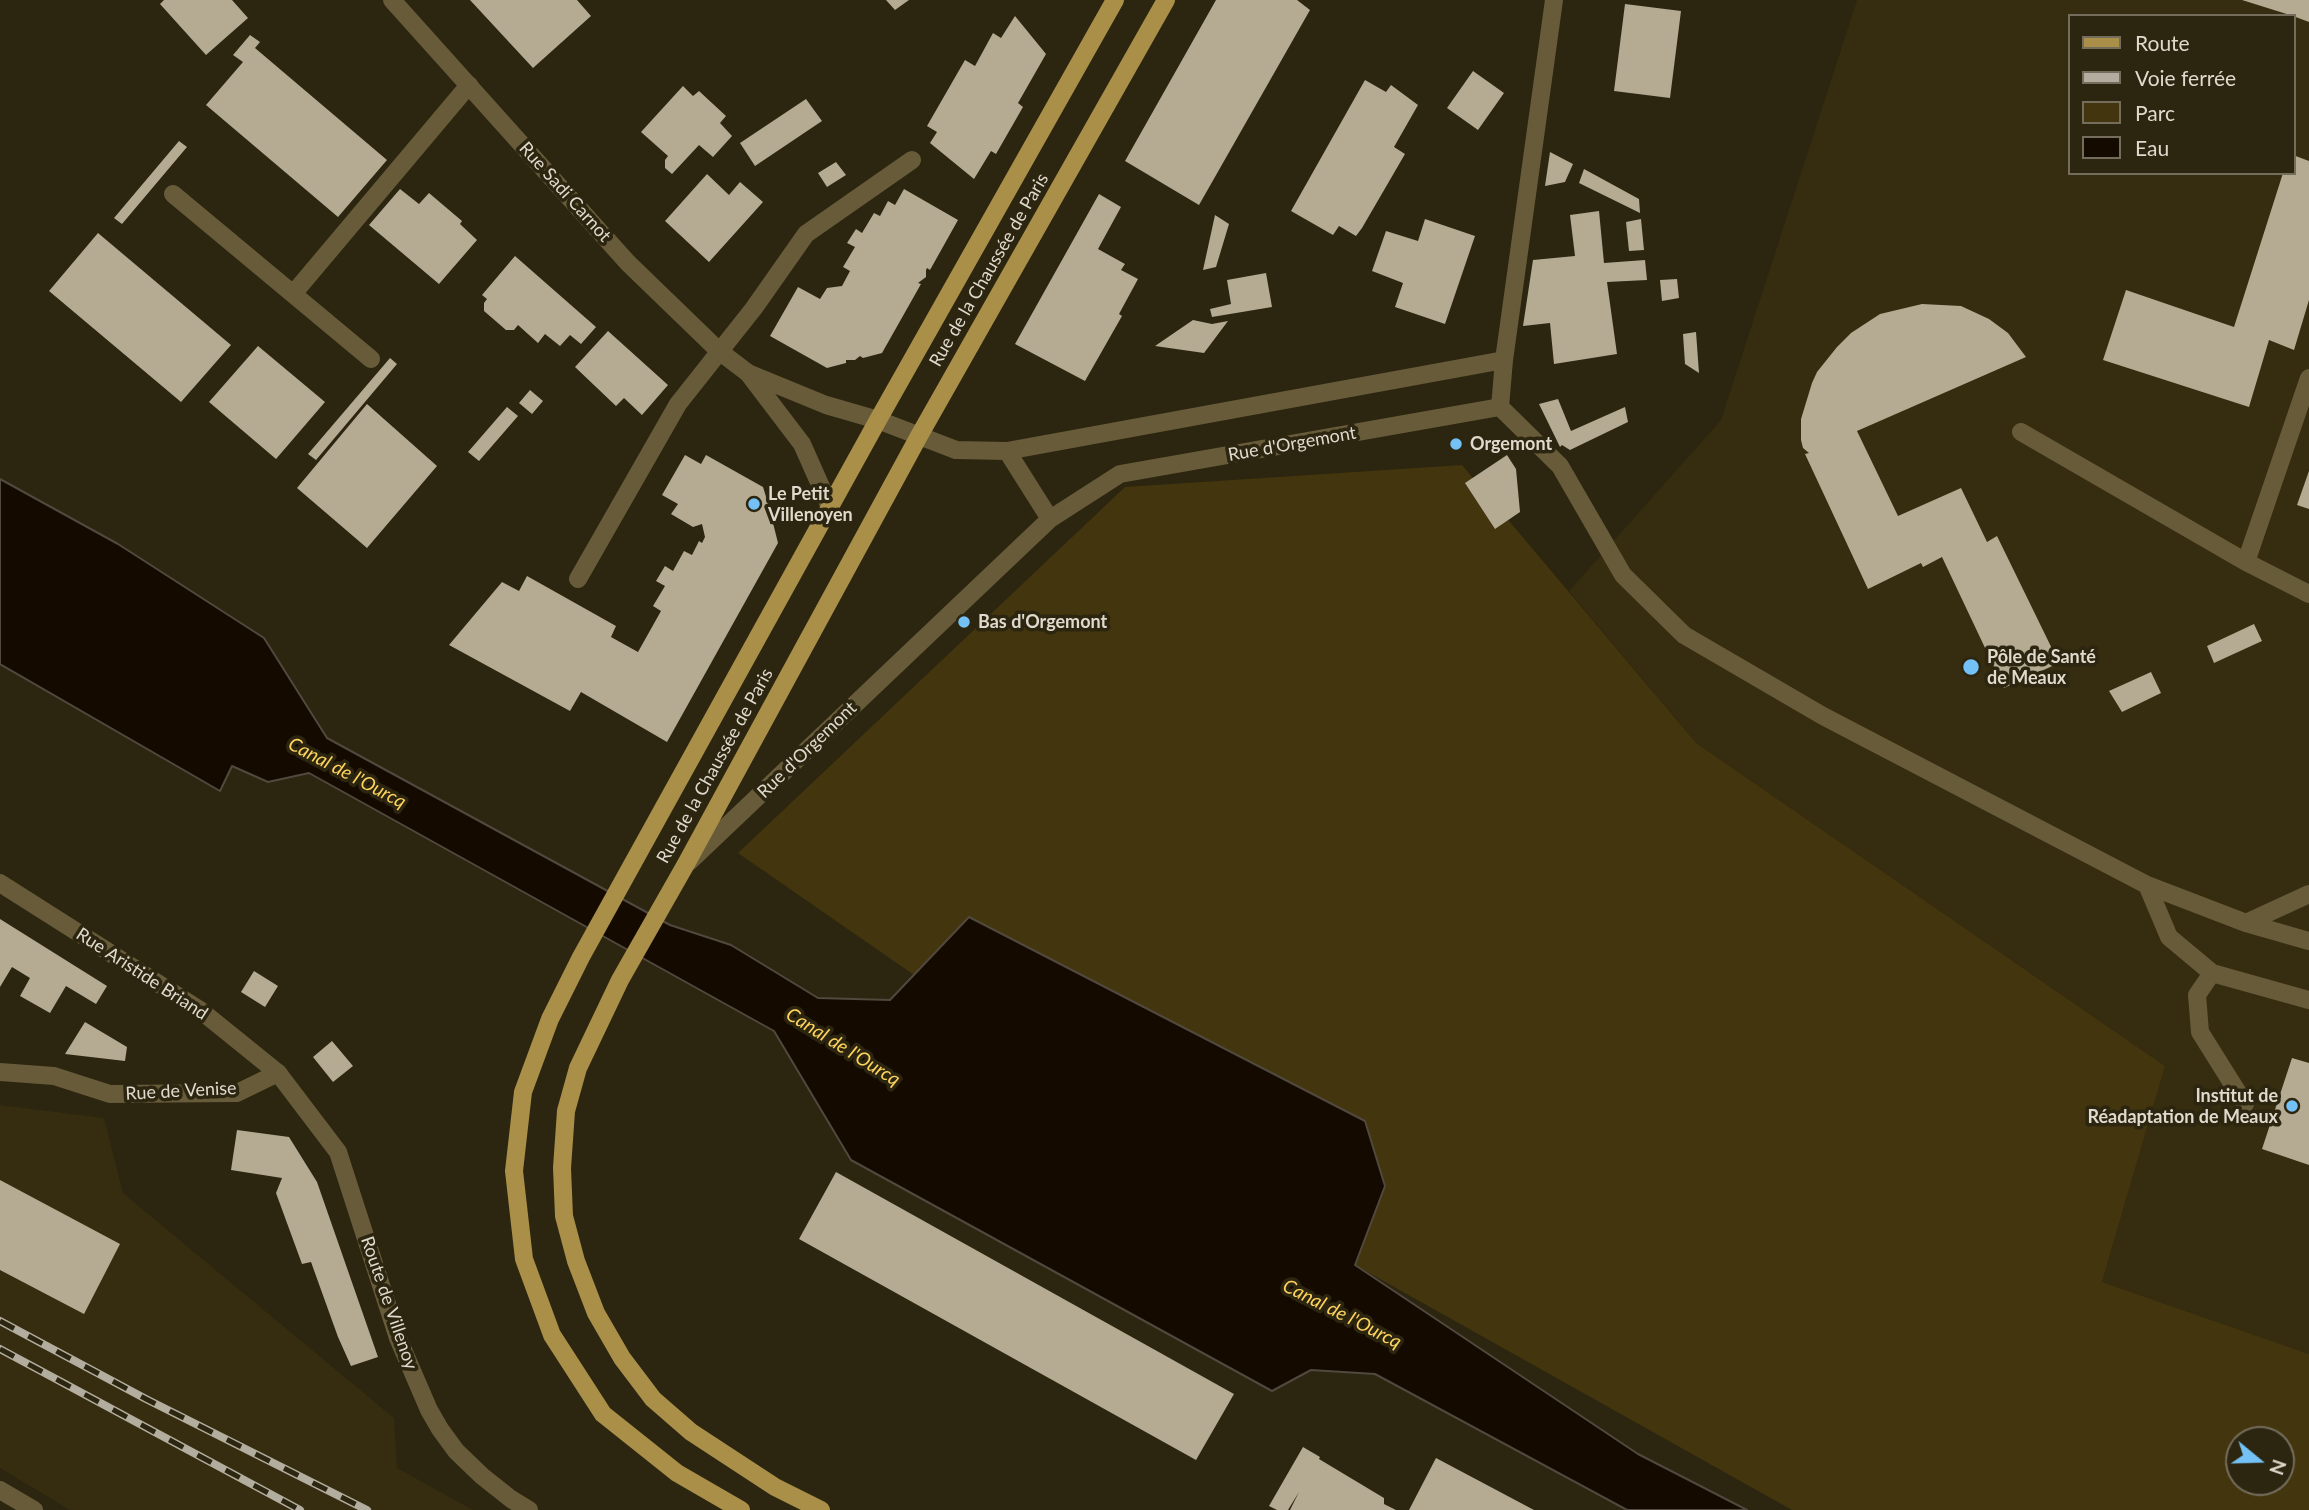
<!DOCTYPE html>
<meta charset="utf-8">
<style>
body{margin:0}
#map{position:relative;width:2309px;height:1510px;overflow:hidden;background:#2c2510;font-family:Lato,sans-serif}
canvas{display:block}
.legend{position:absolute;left:2068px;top:14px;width:228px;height:161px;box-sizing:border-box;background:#2c2510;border:2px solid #746d5c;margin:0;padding:9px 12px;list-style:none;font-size:21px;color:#dfdacd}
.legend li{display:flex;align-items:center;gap:14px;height:35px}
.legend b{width:35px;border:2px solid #746d5c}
.north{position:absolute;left:2225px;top:1426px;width:70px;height:70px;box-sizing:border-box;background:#2c2510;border:2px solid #746d5c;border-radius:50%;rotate:109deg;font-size:19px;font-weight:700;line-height:28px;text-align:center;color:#dfdacd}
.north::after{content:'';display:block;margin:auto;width:24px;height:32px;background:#73c1f5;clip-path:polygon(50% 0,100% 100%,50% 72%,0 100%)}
</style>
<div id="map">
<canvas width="2309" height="1510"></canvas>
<ul class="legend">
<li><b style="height:9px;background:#a98f48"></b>Route</li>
<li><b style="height:9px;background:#b2ad9e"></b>Voie ferrée</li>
<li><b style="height:19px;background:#43350d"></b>Parc</li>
<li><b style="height:19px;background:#140a00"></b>Eau</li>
</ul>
<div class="north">N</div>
</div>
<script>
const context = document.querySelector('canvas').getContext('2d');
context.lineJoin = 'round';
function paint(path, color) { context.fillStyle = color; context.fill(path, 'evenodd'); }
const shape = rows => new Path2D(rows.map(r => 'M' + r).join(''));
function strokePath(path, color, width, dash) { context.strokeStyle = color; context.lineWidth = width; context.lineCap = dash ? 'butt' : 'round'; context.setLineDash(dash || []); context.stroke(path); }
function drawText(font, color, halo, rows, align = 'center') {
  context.font = font + ' Lato,sans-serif'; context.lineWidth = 7; context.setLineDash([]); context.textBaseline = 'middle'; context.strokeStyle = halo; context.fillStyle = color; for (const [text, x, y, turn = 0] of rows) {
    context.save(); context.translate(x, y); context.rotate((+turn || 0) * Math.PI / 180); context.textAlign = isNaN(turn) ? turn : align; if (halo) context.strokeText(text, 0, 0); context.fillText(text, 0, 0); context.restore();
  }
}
paint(shape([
 [1857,0,2309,0,2309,1354,2102,1282,2165,1066,1696,743,1569,591,1721,420],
 [2069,16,2293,16,2293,173,2069,173],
 [0,1105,104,1118,123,1193,394,1418,397,1468,473,1510,70,1510,0,1468]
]), '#362c0f');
paint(shape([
 [1462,465,1696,743,2165,1066,2102,1282,2309,1354,2309,1510,1792,1510,1355,1265,1385,1186,969,917,914,975,738,853,1125,487],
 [2239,1440,2281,1440,2281,1482,2239,1482]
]), '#43350d');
const water = shape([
 [0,479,118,544,264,638,327,738,670,925,731,945,818,998,890,1000,969,917,1365,1121,1385,1186,1355,1265,1638,1454,1747,1510,1627,1510,1375,1374,1311,1370,1272,1391,851,1160,774,1031,309,773,268,782,232,766,220,791,0,664,0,479]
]);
paint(water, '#140a00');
strokePath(water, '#51483e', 2);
paint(shape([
 [164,0,232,0,248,18,206,55,160,4],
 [470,0,577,0,591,16,533,68],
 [886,0,909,0,895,10],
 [1216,0,1297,0,1310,10,1199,205,1125,161],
 [2242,0,2309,0,2309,22,2293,16],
 [1625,4,1681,11,1670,98,1614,91],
 [1015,16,1046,54,1018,103,1023,107,996,154,991,151,974,179,930,143,937,132,927,126,965,60,975,66,993,33,1001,38],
 [250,35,260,42,255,48,387,160,338,217,206,105,243,62,233,55],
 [1473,71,1504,93,1478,130,1447,108],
 [1365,80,1386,92,1391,85,1418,105,1394,147,1405,154,1362,228,1356,236,1339,226,1333,235,1291,211],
 [683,86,693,96,699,91,726,116,720,123,732,136,713,157,699,145,672,174,665,168,665,160,668,156,641,132],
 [806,99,822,121,755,166,740,143],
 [179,141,187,147,122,224,114,218],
 [1550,152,1573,164,1565,182,1545,186],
 [2293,155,2309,161,2309,300,2294,350,2269,340,2249,407,2103,360,2126,290,2234,327,2283,173,2293,173],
 [836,162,846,175,827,187,818,173],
 [1584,169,1639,199,1640,213,1579,183],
 [707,174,729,195,740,182,763,202,709,262,665,221],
 [400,189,419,204,429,193,462,221,460,224,477,240,439,284,369,225],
 [904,189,958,220,930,270,927,268,926,270,926,277,918,283,921,284,882,353,863,358,860,356,855,360,846,360,846,363,827,368,770,336,798,287,820,299,827,288,842,286,850,271,843,267,855,247,847,243,856,229,862,233,874,213,880,216,888,201,895,205],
 [1099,194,1121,207,1098,249,1125,264,1121,270,1138,279,1119,314,1122,316,1085,381,1015,344],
 [1599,211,1604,263,1645,260,1647,280,1607,282,1617,354,1554,364,1550,323,1523,326,1533,260,1575,256,1570,215],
 [1215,215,1229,224,1216,267,1203,270],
 [1425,219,1475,236,1445,324,1395,307,1403,283,1372,271,1386,231,1418,241],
 [1641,219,1644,250,1629,251,1626,222],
 [98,233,231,345,181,402,49,291],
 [515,256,596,327,581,344,570,335,560,346,545,334,538,343,518,325,514,330,506,330,484,311,484,303,487,299,482,295],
 [1266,273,1272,307,1212,317,1210,309,1231,304,1227,280],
 [1677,279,1679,298,1662,301,1660,280],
 [1922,304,1961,306,1989,319,2008,333,2026,357,1857,431,1898,516,1961,488,1987,542,1997,536,2059,663,2004,688,1942,557,1923,567,1921,563,1868,589,1805,454,1809,453,1803,448,1801,440,1801,419,1812,383,1817,372,1837,347,1851,333,1880,314],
 [1193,320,1212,324,1228,321,1204,353,1155,346],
 [608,331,668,385,642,415,624,398,616,406,575,367],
 [1696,332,1699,373,1685,364,1683,334],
 [258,346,325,402,276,459,209,402],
 [390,358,397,364,316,460,308,454],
 [530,390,543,401,532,414,519,403],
 [1558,399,1571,431,1625,407,1628,422,1570,450,1562,445,1560,447,1539,404],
 [367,404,437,466,367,548,297,488],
 [507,407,518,416,479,461,468,452],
 [685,455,701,464,706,455,763,487,769,506,765,507,771,513,770,524,773,523,778,543,667,742,581,692,570,711,449,645,502,582,519,591,527,576,616,626,611,637,638,652,661,611,653,606,665,586,656,581,665,566,673,571,684,551,692,555,699,541,702,543,705,537,702,524,693,527,671,514,678,504,662,495],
 [1507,455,1516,469,1520,512,1495,529,1465,483],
 [2309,471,2309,509,2297,505],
 [2254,624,2262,641,2214,663,2207,646],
 [2151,672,2161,693,2122,712,2109,691],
 [0,919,107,986,96,1004,66,986,50,1013,20,996,30,978,12,967,0,987],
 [254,971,278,986,265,1007,241,992],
 [85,1022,127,1047,125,1061,65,1054],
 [332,1041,353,1066,333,1082,313,1057],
 [2292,1058,2309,1063,2309,1165,2262,1149],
 [237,1130,289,1137,317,1182,378,1357,351,1366,338,1337,311,1262,302,1264,276,1193,282,1178,231,1170],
 [836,1172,1234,1394,1196,1460,799,1239],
 [0,1180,120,1244,84,1314,0,1270],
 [1303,1447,1320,1457,1319,1459,1384,1498,1384,1504,1396,1510,1290,1510,1299,1492,1288,1510,1277,1510,1269,1506],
 [1436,1458,1534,1510,1409,1510]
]), '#b4ab92');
strokePath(shape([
 [173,194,371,359],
 [293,294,469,85],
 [1500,407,1560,466,1623,575,1684,635,1823,716,2147,885,2246,923,2309,941],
 [2021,432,2246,562,2309,594],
 [2246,562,2309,378],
 [578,579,678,404,754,308,806,234,912,160],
 [2147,885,2169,937,2212,973],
 [2246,923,2309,894],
 [2245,1104,2200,1032,2197,995,2212,973,2309,1000],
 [0,1490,34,1510]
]), '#675b3a', 18);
strokePath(shape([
 [392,0,628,263,719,351,748,373,826,405,878,420,956,450,1007,451,1504,360],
 [748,373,802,444,830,507],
 [1007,451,1050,519],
 [689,862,1050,519,1120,474,1500,407,1504,360,1554,0],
 [0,883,200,1010,278,1073,237,1093,110,1094,54,1076,0,1072]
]), '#675b3a', 18);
strokePath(shape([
 [278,1073,338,1152,398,1338,429,1410,440,1429,456,1451,482,1476,511,1499,529,1510]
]), '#675b3a', 18);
strokePath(shape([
 [741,1510,677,1473,603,1414,552,1335,524,1259,514,1171,523,1092,550,1019,581,957,878,420,1115,0],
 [821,1510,775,1487,691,1432,653,1399,622,1358,596,1313,576,1261,564,1216,562,1168,566,1111,578,1068,620,980,686,864,919,436,1166,0]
]), '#a98f48', 18);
const rail = shape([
 [0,1321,146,1399,367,1510],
 [0,1349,300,1510]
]);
strokePath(rail, '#b2ad9e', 8);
strokePath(rail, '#2c2510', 5, [16]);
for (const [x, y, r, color] of [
 [1456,444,7,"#73c1f5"],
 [754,504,7,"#73c1f5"],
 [964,622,7,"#73c1f5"],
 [1971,667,9,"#73c1f5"],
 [2292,1106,7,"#73c1f5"]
]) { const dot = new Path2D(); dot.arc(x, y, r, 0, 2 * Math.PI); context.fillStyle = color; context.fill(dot); strokePath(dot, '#2c2510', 2.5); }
drawText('18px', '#dfdacd', '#2c2510', [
 ["Rue Sadi Carnot",565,192,48],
 ["Rue de la Chaussée de Paris",989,270,-60],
 ["Rue d'Orgemont",1292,444,-10],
 ["Rue d'Orgemont",807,750,-44],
 ["Rue de la Chaussée de Paris",715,766,-61],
 ["Rue Aristide Briand",142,974,33],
 ["Rue de Venise",181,1091,-3],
 ["Route de Villenoy",389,1303,71]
]);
drawText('bold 18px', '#dfdacd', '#2c2510', [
 ["Orgemont",1470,444],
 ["Le Petit",768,494],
 ["Villenoyen",768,515],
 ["Bas d'Orgemont",978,622],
 ["Pôle de Santé",1987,657],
 ["de Meaux",1987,678],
 ["Institut de",2278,1096,"right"],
 ["Réadaptation de Meaux",2278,1117,"right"]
], 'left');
drawText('italic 19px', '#fdd35d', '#2c2510', [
 ["Canal de l'Ourcq",347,773,28],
 ["Canal de l'Ourcq",843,1047,32],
 ["Canal de l'Ourcq",1342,1314,27]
]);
</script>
